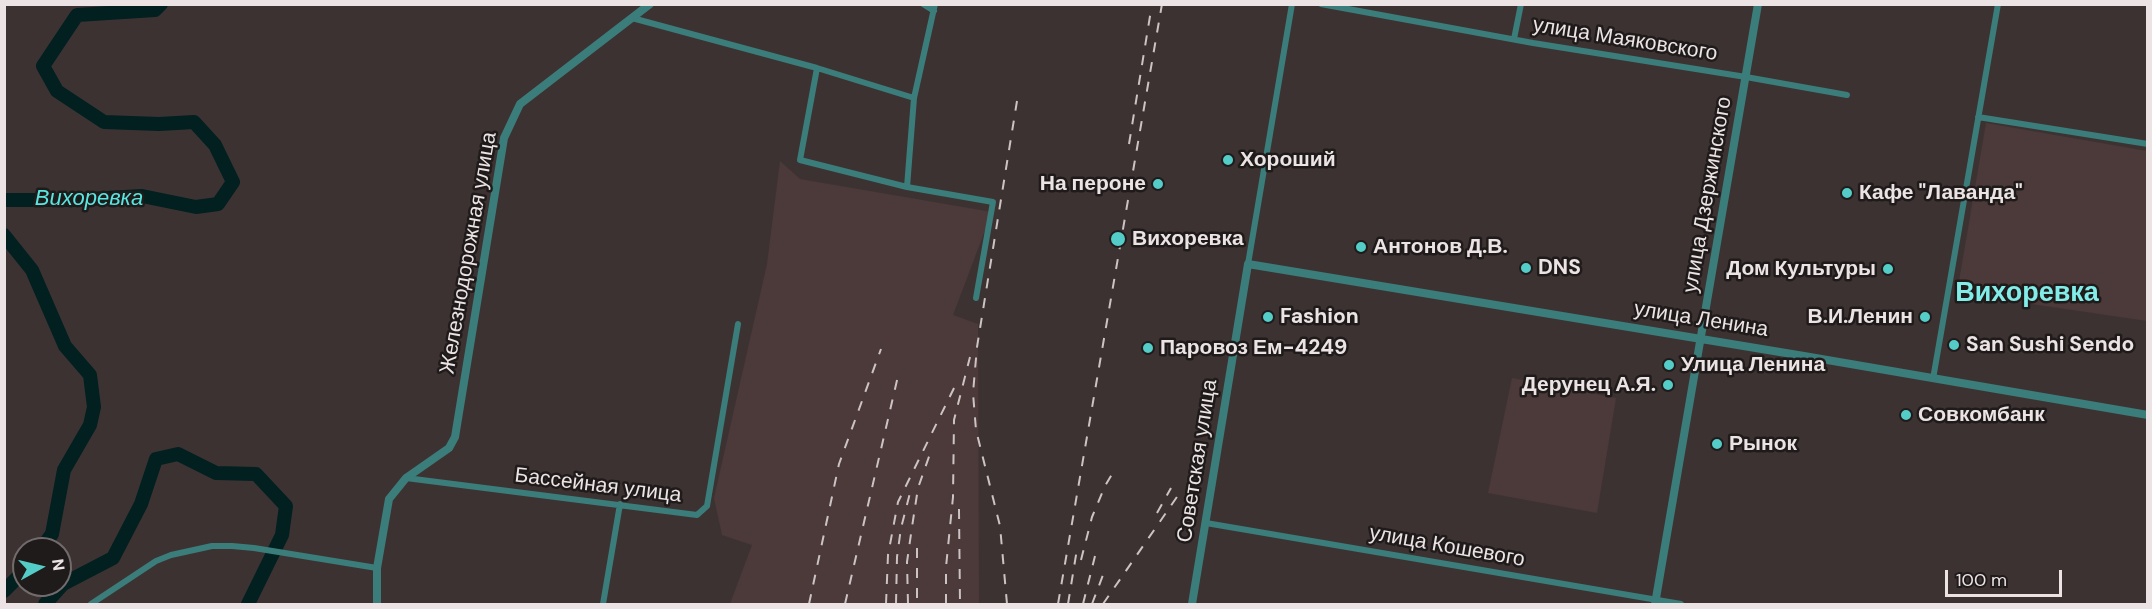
<!DOCTYPE html>
<meta charset="utf-8">
<style>
body{margin:0}
#map{position:relative;width:2152px;height:609px;overflow:hidden;background:#3d3232;font-family:"DM Sans",sans-serif}
canvas{display:block}
.frame{position:absolute;inset:0;border:6px solid #ece4e4;pointer-events:none}
.north{position:absolute;left:12px;top:537px;width:60px;height:60px;box-sizing:border-box;background:#201b1b;border:2px solid #726b6b;border-radius:50%;rotate:82deg;font-size:16px;font-weight:700;line-height:24px;text-align:center;color:#ece4e4}
.north::after{content:'';display:block;margin:auto;width:21px;height:27px;background:#54cdc8;clip-path:polygon(50% 0,100% 100%,50% 72%,0 100%)}
.scale{position:absolute;left:1945px;top:570px;width:117px;height:27px;box-sizing:border-box;border:3px solid #ece4e4;border-top:0;padding-left:8px;font-size:18px;line-height:21px;white-space:nowrap;color:#ece4e4;-webkit-text-stroke:4px #201b1b;paint-order:stroke}
</style>
<div id="map">
<canvas width="2152" height="609"></canvas>
<div class="frame"></div>
<div class="north">N</div>
<div class="scale">100 m</div>
</div>
<script>
const context = document.querySelector('canvas').getContext('2d');
context.lineJoin = 'round';
function paint(path, color) { context.fillStyle = color; context.fill(path, 'evenodd'); }
const shape = rows => new Path2D(rows.map(r => 'M' + r).join(''));
function strokePath(path, color, width, dash) { context.strokeStyle = color; context.lineWidth = width; context.lineCap = dash ? 'butt' : 'round'; context.setLineDash(dash || []); context.stroke(path); }
function drawText(font, color, halo, rows, align = 'center') {
  context.font = font + ' "DM Sans",sans-serif'; context.lineWidth = 5; context.setLineDash([]); context.textBaseline = 'middle'; context.strokeStyle = halo; context.fillStyle = color; for (const [text, x, y, turn = 0] of rows) {
    context.save(); context.translate(x, y); context.rotate((+turn || 0) * Math.PI / 180); context.textAlign = isNaN(turn) ? turn : align; if (halo) context.strokeText(text, 0, 0); context.fillText(text, 0, 0); context.restore();
  }
}
paint(shape([
 [1986,123,2147,151,2147,321,1957,293],
 [780,161,800,179,992,212,953,315,978,324,979,604,730,604,752,545,722,535,714,498,767,264],
 [1512,378,1616,398,1597,513,1488,493]
]), '#4c393a');
strokePath(shape([
 [4,200,72,200,142,196,196,207,218,204,233,182,215,145,194,122,159,124,104,122,57,91,43,66,77,15,155,10,161,4],
 [4,235,32,270,65,346,90,375,94,407,90,425,64,470,52,534,41,549],
 [4,591,24,571],
 [45,604,63,584,113,558,141,504,156,459,178,454,216,473,256,474,286,506,282,535,248,604]
]), '#01201f', 14);
strokePath(shape([
 [923,4,934,11],
 [1321,4,1533,43,1746,77,1847,95],
 [632,18,817,68,914,98],
 [1514,39,1521,4],
 [817,68,800,160,907,187,993,202,976,298],
 [1978,117,2148,144],
 [907,187,914,98,935,4],
 [1248,264,1292,4],
 [1933,379,1998,4],
 [406,478,697,515,707,506,738,324],
 [1206,523,1681,604],
 [91,604,156,561,171,555,212,546,232,546,254,548,377,568],
 [603,604,620,504]
]), '#3b7d7a', 6);
strokePath(shape([
 [377,604,377,568,389,499,406,478,449,448,455,437,504,138,520,104,650,4],
 [1192,604,1248,264,1804,356,2148,415],
 [1655,604,1758,4]
]), '#3b7d7a', 8);
strokePath(shape([
 [1129,144,1152,4],
 [959,509,960,604],
 [1157,513,1171,488],
 [1081,560,1092,517,1105,486,1115,469],
 [917,598,917,544],
 [809,604,839,464,881,349],
 [845,604,898,376],
 [886,604,888,555,898,502,956,384],
 [896,604,897,557,901,528,910,493],
 [908,604,907,562,912,527,918,488,931,451],
 [946,604,946,567,953,497,954,420,970,357],
 [1007,604,1000,526,976,430,973,393,977,347,1017,101],
 [1058,604,1162,4],
 [1068,604,1077,549],
 [1083,604,1095,556],
 [1092,604,1103,575],
 [1103,604,1179,494]
]), '#ccc4c4', 2, [10, 10]);
for (const [x, y, r, color] of [
 [1228,160,6,"#54cdc8"],
 [1158,184,6,"#54cdc8"],
 [1847,193,6,"#54cdc8"],
 [1118,239,8,"#54cdc8"],
 [1361,247,6,"#54cdc8"],
 [1526,268,6,"#54cdc8"],
 [1888,269,6,"#54cdc8"],
 [1268,317,6,"#54cdc8"],
 [1925,317,6,"#54cdc8"],
 [1954,345,6,"#54cdc8"],
 [1148,348,6,"#54cdc8"],
 [1669,365,6,"#54cdc8"],
 [1668,385,6,"#54cdc8"],
 [1906,415,6,"#54cdc8"],
 [1717,444,6,"#54cdc8"]
]) { const dot = new Path2D(); dot.arc(x, y, r, 0, 2 * Math.PI); context.fillStyle = color; context.fill(dot); strokePath(dot, '#201b1b', 2); }
drawText('21px', '#ece4e4', '#201b1b', [
 ["улица Маяковского",1625,40,9],
 ["улица Дзержинского",1708,195,-80],
 ["Железнодорожная улица",469,253,-80],
 ["улица Ленина",1701,320,9],
 ["Советская улица",1198,461,-81],
 ["Бассейная улица",598,486,7],
 ["улица Кошевого",1447,547,10]
]);
drawText('bold 21px', '#ece4e4', '#201b1b', [
 ["Хороший",1240,160],
 ["На пероне",1146,184,"right"],
 ["Кафе \"Лаванда\"",1859,193],
 ["Вихоревка",1132,239],
 ["Антонов Д.В.",1373,247],
 ["DNS",1538,268],
 ["Дом Культуры",1876,269,"right"],
 ["Fashion",1280,317],
 ["В.И.Ленин",1913,317,"right"],
 ["San Sushi Sendo",1966,345],
 ["Паровоз Ем-4249",1160,348],
 ["Улица Ленина",1681,365],
 ["Дерунец А.Я.",1656,385,"right"],
 ["Совкомбанк",1918,415],
 ["Рынок",1729,444]
], 'left');
drawText('italic 22px', '#58e6e0', '#201b1b', [
 ["Вихоревка",89,199]
]);
drawText('bold 27px', '#82ede8', '#201b1b', [
 ["Вихоревка",2027,294]
]);
</script>
